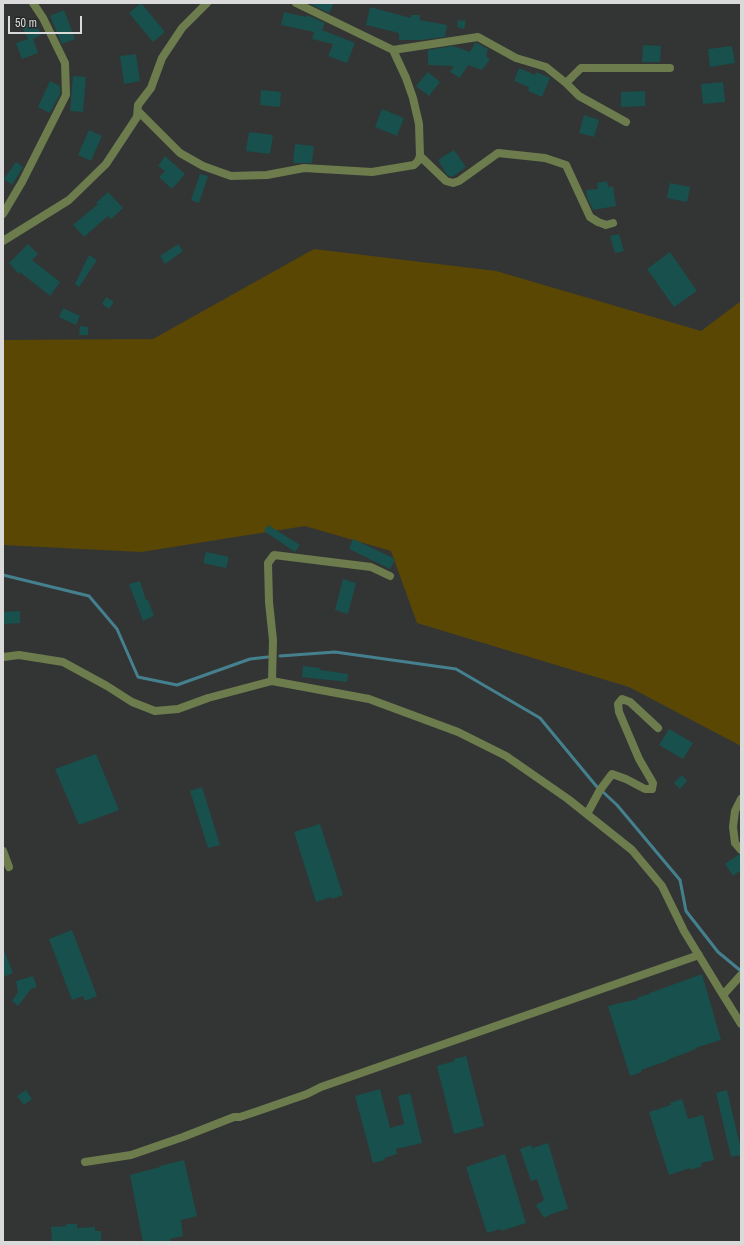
<!DOCTYPE html>
<style>
body{margin:0}
#map{position:relative;width:744px;height:1245px;overflow:hidden;background:#333534;font-family:"Archivo Narrow",sans-serif}
canvas{display:block}
.frame{position:absolute;inset:0;border:4px solid #d9dad9;pointer-events:none}
.scale{position:absolute;left:8px;top:16px;width:74px;height:18px;box-sizing:border-box;border:2px solid #d9dad9;border-top:0;padding-left:5px;font-size:12px;line-height:14px;white-space:nowrap;color:#d9dad9;-webkit-text-stroke:3px #292b2a;paint-order:stroke}
</style>
<div id="map">
<canvas width="744" height="1245"></canvas>
<div class="frame"></div>
<div class="scale">50 m</div>
</div>
<script>
const context = document.querySelector('canvas').getContext('2d');
context.lineJoin = 'round';
function paint(path, color) { context.fillStyle = color; context.fill(path, 'evenodd'); }
const shape = rows => new Path2D(rows.map(r => 'M' + r).join(''));
function strokePath(path, color, width, dash) { context.strokeStyle = color; context.lineWidth = width; context.lineCap = dash ? 'butt' : 'round'; context.setLineDash(dash || []); context.stroke(path); }
paint(shape([
 [314,249,496,271,701,331,741,301,741,746,629,687,417,623,391,551,305,526,141,552,3,545,3,340,153,339]
]), '#5a4704');
strokePath(shape([
 [3,575,89,596,117,629,138,677,177,685,250,659,268,657],
 [280,656,335,652,456,669,540,718,597,787],
 [603,792,617,805,680,880,686,911,718,952,741,971]
]), '#45808f', 3);
paint(shape([
 [141,3,165,32,153,42,129,13],
 [314,3,334,3,329,13,312,5],
 [370,7,411,18,411,15,420,15,420,20,447,25,445,37,421,40,399,40,399,33,366,25],
 [64,10,75,39,62,44,50,16],
 [284,12,306,17,307,15,325,23,322,30,355,43,347,63,328,56,333,44,312,39,314,32,281,25],
 [458,20,466,21,464,29,457,27],
 [30,23,33,27,37,25,41,35,33,39,38,53,22,59,16,43,28,39,22,27],
 [475,43,477,43,488,49,486,56,490,59,482,70,468,65,460,78,450,72,454,66,428,65,428,50,453,46,470,52],
 [643,45,661,46,660,62,642,62],
 [732,46,735,63,710,67,708,49],
 [136,54,140,81,124,84,120,56],
 [519,68,535,75,536,72,550,78,542,97,528,91,529,87,514,81],
 [428,72,440,82,429,96,416,86],
 [73,76,86,77,83,112,70,111],
 [50,81,60,86,60,94,50,113,38,107],
 [723,82,725,102,703,104,701,84],
 [261,90,281,92,280,107,260,105],
 [645,91,645,106,621,107,621,92],
 [382,109,404,118,397,136,375,127],
 [584,115,599,120,594,137,579,133],
 [89,130,102,136,91,161,78,155],
 [249,132,273,135,270,154,246,151],
 [295,144,314,146,312,163,293,163],
 [454,150,466,167,452,177,447,175,438,160],
 [165,156,185,174,172,189,159,177,165,171,158,166],
 [16,162,23,167,12,185,4,179],
 [200,174,208,176,199,203,191,200],
 [607,181,608,187,613,186,616,206,593,210,587,197,586,190,598,189,597,183],
 [670,183,690,187,687,202,667,198],
 [108,192,123,208,111,219,108,216,84,237,73,225,98,204,96,203],
 [619,234,624,251,615,253,610,236],
 [28,244,38,254,32,260,60,282,50,296,20,272,19,274,9,263],
 [178,244,183,251,165,264,160,256],
 [670,252,697,291,674,307,647,269],
 [89,255,97,260,79,287,75,284],
 [106,297,114,302,109,309,102,304],
 [63,308,80,316,76,325,59,317],
 [80,326,88,327,88,335,79,335],
 [268,525,300,545,295,552,264,531],
 [353,539,395,559,390,569,349,549],
 [206,552,229,557,226,568,203,563],
 [343,579,356,583,348,614,335,610],
 [140,581,146,600,148,600,154,616,143,621,129,584],
 [20,611,20,623,3,624,3,612],
 [303,666,320,668,320,670,348,674,347,682,302,677],
 [669,729,693,743,683,759,659,745],
 [96,754,119,810,79,825,55,769],
 [682,775,687,781,680,789,674,783],
 [202,787,220,845,208,848,190,791],
 [320,824,343,895,332,899,331,897,316,902,294,832],
 [738,855,741,855,741,870,733,876,725,864],
 [72,930,97,996,85,1001,83,996,72,1000,49,939],
 [3,948,13,973,3,977],
 [702,974,721,1040,695,1048,696,1049,667,1060,667,1061,641,1070,642,1072,630,1076,608,1006,638,999,638,997,650,994,650,993],
 [33,976,37,987,31,989,18,1006,12,1001,18,992,16,981],
 [466,1056,484,1126,454,1134,437,1066,455,1061,454,1059],
 [380,1089,390,1128,404,1124,398,1096,410,1093,422,1143,396,1149,397,1154,384,1158,385,1160,373,1163,355,1096],
 [26,1090,32,1099,24,1105,17,1096],
 [727,1090,741,1150,741,1155,731,1157,716,1093],
 [682,1099,688,1119,703,1115,714,1160,701,1163,702,1166,690,1170,690,1168,669,1175,649,1112,671,1105,670,1103],
 [548,1143,568,1209,551,1214,544,1218,536,1205,544,1200,537,1179,531,1181,520,1149,531,1145,532,1148],
 [505,1154,526,1223,501,1231,500,1229,487,1233,466,1167],
 [184,1160,197,1216,181,1220,183,1236,170,1239,171,1241,165,1242,143,1242,130,1175,160,1167,160,1166],
 [66,1224,77,1224,77,1228,95,1227,95,1231,101,1231,101,1242,52,1242,51,1227,66,1226]
]), '#17504c');
strokePath(shape([
 [393,50,478,37,516,58,546,67,566,83,579,96,626,122],
 [566,83,581,68,670,68],
 [138,111,180,153,203,166,231,176,267,175,304,168,372,172,414,165,418,161,420,156,419,124,413,98,406,78,393,50,296,3],
 [420,156,446,181,453,183,459,181,498,153,545,158,566,165,590,217,598,222,606,225,613,223],
 [3,214,22,182,66,95,65,63,43,18,33,3],
 [3,241,69,200,106,164,137,117,138,105,151,88,162,58,182,28,207,3],
 [3,657,19,655,63,662,107,686,132,702,155,711,178,709,208,698,272,681,369,699,458,732,506,756,568,799,632,850,662,886,684,931,723,995],
 [272,681,273,640,269,602,268,563,274,555,371,567,390,576],
 [741,799,735,811,733,827,735,843,741,850],
 [587,814,600,790,612,774,626,779,645,789,652,789,653,783,639,759,619,712,618,704,622,699,630,702,658,728],
 [3,851,9,867],
 [741,975,723,995,741,1024],
 [85,1162,131,1155,183,1137,234,1117,240,1117,258,1111,307,1094,321,1087,699,955]
]), '#6d7c4d', 8);
</script>
